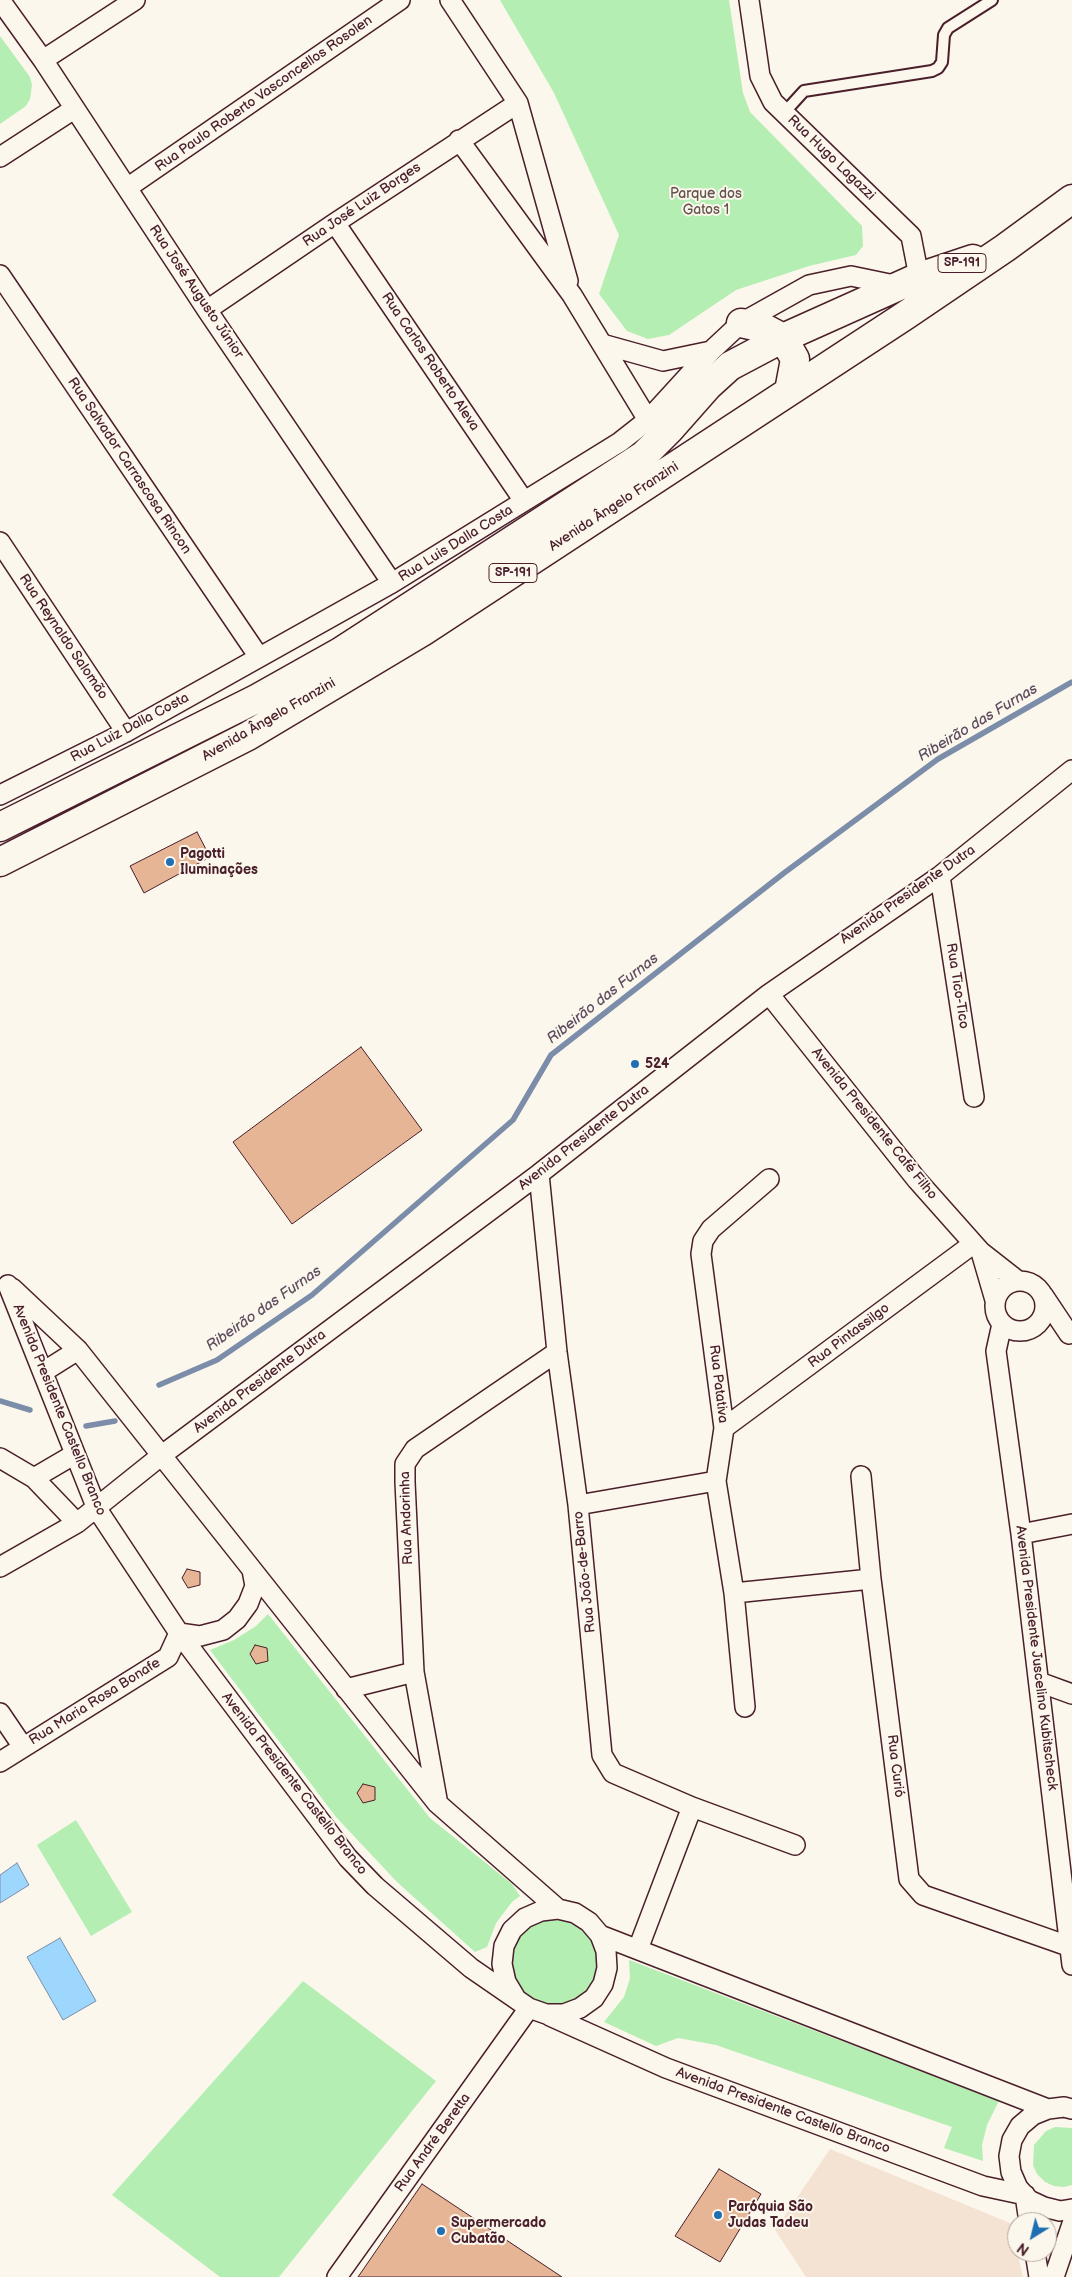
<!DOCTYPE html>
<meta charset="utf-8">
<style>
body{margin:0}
#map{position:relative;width:1072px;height:2277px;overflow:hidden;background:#fbf7ec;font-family:"Balsamiq Sans",sans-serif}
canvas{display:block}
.north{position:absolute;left:1007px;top:2212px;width:50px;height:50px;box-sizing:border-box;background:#fbf7ec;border:1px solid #b4a19f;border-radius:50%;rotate:216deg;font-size:14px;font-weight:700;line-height:20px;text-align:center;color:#4a1f2b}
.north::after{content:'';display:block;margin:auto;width:18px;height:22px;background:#1f6fb2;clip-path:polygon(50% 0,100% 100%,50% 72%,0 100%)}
</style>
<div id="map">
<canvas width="1072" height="2277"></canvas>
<div class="north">N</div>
</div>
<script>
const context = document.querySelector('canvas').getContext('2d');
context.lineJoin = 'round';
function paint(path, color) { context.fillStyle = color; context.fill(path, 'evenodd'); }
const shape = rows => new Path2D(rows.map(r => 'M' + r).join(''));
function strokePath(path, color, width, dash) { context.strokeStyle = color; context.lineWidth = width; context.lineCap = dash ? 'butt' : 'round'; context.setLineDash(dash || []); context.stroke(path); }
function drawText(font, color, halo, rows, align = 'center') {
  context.font = font + ' "Balsamiq Sans",sans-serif'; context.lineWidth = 4; context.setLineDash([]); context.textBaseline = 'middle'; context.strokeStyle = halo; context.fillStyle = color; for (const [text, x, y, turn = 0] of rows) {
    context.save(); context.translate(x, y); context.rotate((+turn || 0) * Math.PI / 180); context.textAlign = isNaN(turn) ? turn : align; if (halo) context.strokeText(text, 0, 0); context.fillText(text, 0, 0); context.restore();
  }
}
paint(shape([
 [830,2149,1010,2223,1023,2277,806,2277,775,2230]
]), '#f4e3d2');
paint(shape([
 [500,0,729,0,743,93,750,112,862,226,863,246,856,255,809,266,736,290,669,335,648,339,627,331,599,294,619,235,554,93],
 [0,36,30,77,32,85,30,99,26,106,0,124],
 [268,1614,430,1818,512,1884,520,1896,512,1902,496,1923,487,1947,475,1952,397,1882,336,1817,210,1650,234,1640,256,1626],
 [76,1820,132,1912,91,1936,37,1845],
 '511 1962a44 44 0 1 1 88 0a44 44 0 1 1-88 0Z',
 [629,1960,999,2101,987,2125,982,2145,983,2161,944,2148,952,2127,716,2045,678,2038,656,2046,604,2022,624,1997,630,1978],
 [303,1981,436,2081,279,2277,220,2277,112,2195],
 [1055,2127,1072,2128,1072,2185,1064,2187,1054,2186,1045,2182,1037,2174,1033,2165,1034,2145,1046,2131]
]), '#b4eeb2');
const water = shape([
 [17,1863,29,1885,0,1903,0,1875,17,1863],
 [60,1938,96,2001,63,2020,27,1957,60,1938]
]);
paint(water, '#9dd7fd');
strokePath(water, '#7c8da9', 1);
strokePath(shape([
 [159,1385,217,1360,312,1295,513,1120,551,1055,784,873,938,759,1072,682],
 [0,1401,30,1410],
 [86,1426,115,1421]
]), '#7c8da9', 5.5);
const building = shape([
 [197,832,210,857,144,893,130,866,197,832],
 [361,1047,422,1130,292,1224,233,1142,361,1047],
 [187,1569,200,1572,200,1585,188,1588,182,1578,187,1569],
 [255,1645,267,1648,268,1661,256,1664,250,1654,255,1645],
 [363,1784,375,1787,375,1800,363,1803,357,1793,363,1784],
 [719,2169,761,2194,720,2262,675,2236,719,2169],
 [422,2184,562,2277,358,2277,422,2184]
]);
paint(building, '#e5b595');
strokePath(building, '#4a1f2b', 1);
const lane = shape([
 [784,113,804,91,932,71,938,68,942,62,944,35,948,28,992,0]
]);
const street = shape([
 [0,0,43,60,207,310,392,583],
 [450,0,518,103,568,281],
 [749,0,760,76,773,102,911,236,919,277,917,288],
 [43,60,135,0],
 [459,140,572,295,648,420],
 [0,157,74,109],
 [127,188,400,0],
 [335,223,524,501],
 [0,275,259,657],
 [207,310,335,223,518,103],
 [602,344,663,361,711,351],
 [0,542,126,732],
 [0,795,126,732,392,583,620,442,648,420,711,351,741,323,809,285,851,276,899,286],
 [940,876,974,1097],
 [769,994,917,1180,981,1252,1018,1281],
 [539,1174,557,1352,578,1505,602,1755,613,1773,692,1807,795,1845],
 [981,1252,995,1300],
 '995 1306a25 25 0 1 1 50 0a25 25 0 1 1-50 0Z',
 [8,1285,97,1509,179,1633,348,1858,375,1886,471,1968,529,2008,546,2014,564,2014,580,2008,594,1998,603,1984,607,1968,606,1951,600,1935,589,1922,575,1913,558,1909,541,1911,525,1918,512,1930,504,1946,502,1964,506,1982,515,1997],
 [12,1288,78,1350,437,1803,558,1909],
 [1043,1295,1069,1334],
 [1002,1324,996,1351,1021,1534,1072,1965],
 [43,1372,78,1350],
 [724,1428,973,1244],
 [0,1458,34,1478,77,1523],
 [861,1476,871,1579,909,1879,923,1895,1071,1947],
 [34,1478,75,1454],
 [578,1505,716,1481],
 [1021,1534,1072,1524],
 [0,1567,77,1523,162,1455,539,1174,769,994,940,876,1072,770],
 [734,1593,871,1579],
 [414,1672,437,1799],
 [1039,1682,1072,1694],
 [346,1689,414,1672,405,1482,405,1464,415,1449,557,1352],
 [745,1707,734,1593,716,1481,724,1428,701,1254,703,1241,711,1229,769,1179],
 [0,1713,23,1747],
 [0,1762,168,1657,179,1633,200,1636,223,1630,237,1619,248,1604,255,1586,252,1570],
 [600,1935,1048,2109],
 [638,1949,692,1807],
 [550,2016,666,2068,983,2186,1025,2195,1029,2222],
 [1072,2109,1064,2107,1048,2109,1033,2115,1020,2126,1012,2140,1009,2156,1011,2172,1018,2188,1029,2200,1044,2207,1060,2211,1072,2209],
 [1035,2252,1039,2277],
 [337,2277,529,2008],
 [1054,2277,1072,2224]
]);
const primary = shape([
 [741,323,764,328,783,338,795,359,789,391],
 [0,827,258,698,340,652,644,455,670,429,708,386,730,366,783,338,919,277,973,259],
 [0,862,248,736,422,632,906,315,1005,248,1072,199]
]);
strokePath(lane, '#4a1f2b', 14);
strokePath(street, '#4a1f2b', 22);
strokePath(primary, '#4a1f2b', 31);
strokePath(lane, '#fbf7ec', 10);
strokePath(street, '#fbf7ec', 19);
strokePath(primary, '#fbf7ec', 28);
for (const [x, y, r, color] of [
 [170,862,5,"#1f6fb2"],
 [635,1064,5,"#1f6fb2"],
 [718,2215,5,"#1f6fb2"],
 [441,2231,5,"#1f6fb2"]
]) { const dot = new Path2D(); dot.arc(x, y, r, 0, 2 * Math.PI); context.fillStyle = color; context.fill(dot); strokePath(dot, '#fbf7ec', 2); }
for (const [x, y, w] of [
 [962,263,48],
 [513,573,48]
]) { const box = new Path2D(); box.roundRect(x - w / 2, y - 9.5, w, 19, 4); context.fillStyle = '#fbf7ec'; context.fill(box); strokePath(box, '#4a1f2b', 1); }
drawText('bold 12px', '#4a1f2b', null, [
 ["SP-191",962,263],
 ["SP-191",513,573]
]);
drawText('14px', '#4a1f2b', '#fbf7ec', [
 ["Rua Paulo Roberto Vasconcellos Rosolen",264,94,-35],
 ["Rua Hugo Lagazzi",831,158,44],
 ["Rua José Luiz Borges",362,205,-34],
 ["Rua José Augusto Júnior",196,292,56],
 ["Rua Carlos Roberto Aleva",430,362,56],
 ["Rua Salvador Carrascosa Rincon",129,466,56],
 ["Avenida Ângelo Franzini",614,507,-33],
 ["Rua Luis Dalla Costa",456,544,-32],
 ["Rua Reynaldo Salomão",63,637,56],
 ["Avenida Ângelo Franzini",269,720,-30],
 ["Rua Luiz Dalla Costa",130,728,-28],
 ["Avenida Presidente Dutra",908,895,-35],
 ["Rua Tico-Tico",957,986,81],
 ["Avenida Presidente Café Filho",874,1124,51],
 ["Avenida Presidente Dutra",584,1138,-38],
 ["Rua Pintassilgo",849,1336,-37],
 ["Avenida Presidente Dutra",260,1382,-37],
 ["Rua Patativa",718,1384,83],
 ["Avenida Presidente Castello Branco",59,1410,68],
 ["Rua Andorinha",407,1518,-92],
 ["Rua João-de-Barro",585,1572,-96],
 ["Avenida Presidente Juscelino Kubitscheck",1036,1658,83],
 ["Rua Maria Rosa Bonafe",95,1702,-32],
 ["Rua Curió",895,1766,83],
 ["Avenida Presidente Castello Branco",294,1784,52],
 ["Avenida Presidente Castello Branco",783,2111,20],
 ["Rua André Beretta",433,2143,-54]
]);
drawText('14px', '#64534d', '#fbf7ec', [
 ["Parque dos",706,194],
 ["Gatos 1",706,210]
]);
drawText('bold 14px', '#4a1f2b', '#fbf7ec', [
 ["Pagotti",180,854],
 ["Iluminações",180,870],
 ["524",645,1064],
 ["Paróquia São",728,2207],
 ["Judas Tadeu",728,2223],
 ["Supermercado",451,2223],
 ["Cubatão",451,2239]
], 'left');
drawText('italic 15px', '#5f4d60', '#fbf7ec', [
 ["Ribeirão das Furnas",978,723,-31],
 ["Ribeirão das Furnas",603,999,-38],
 ["Ribeirão das Furnas",264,1309,-35]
]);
</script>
